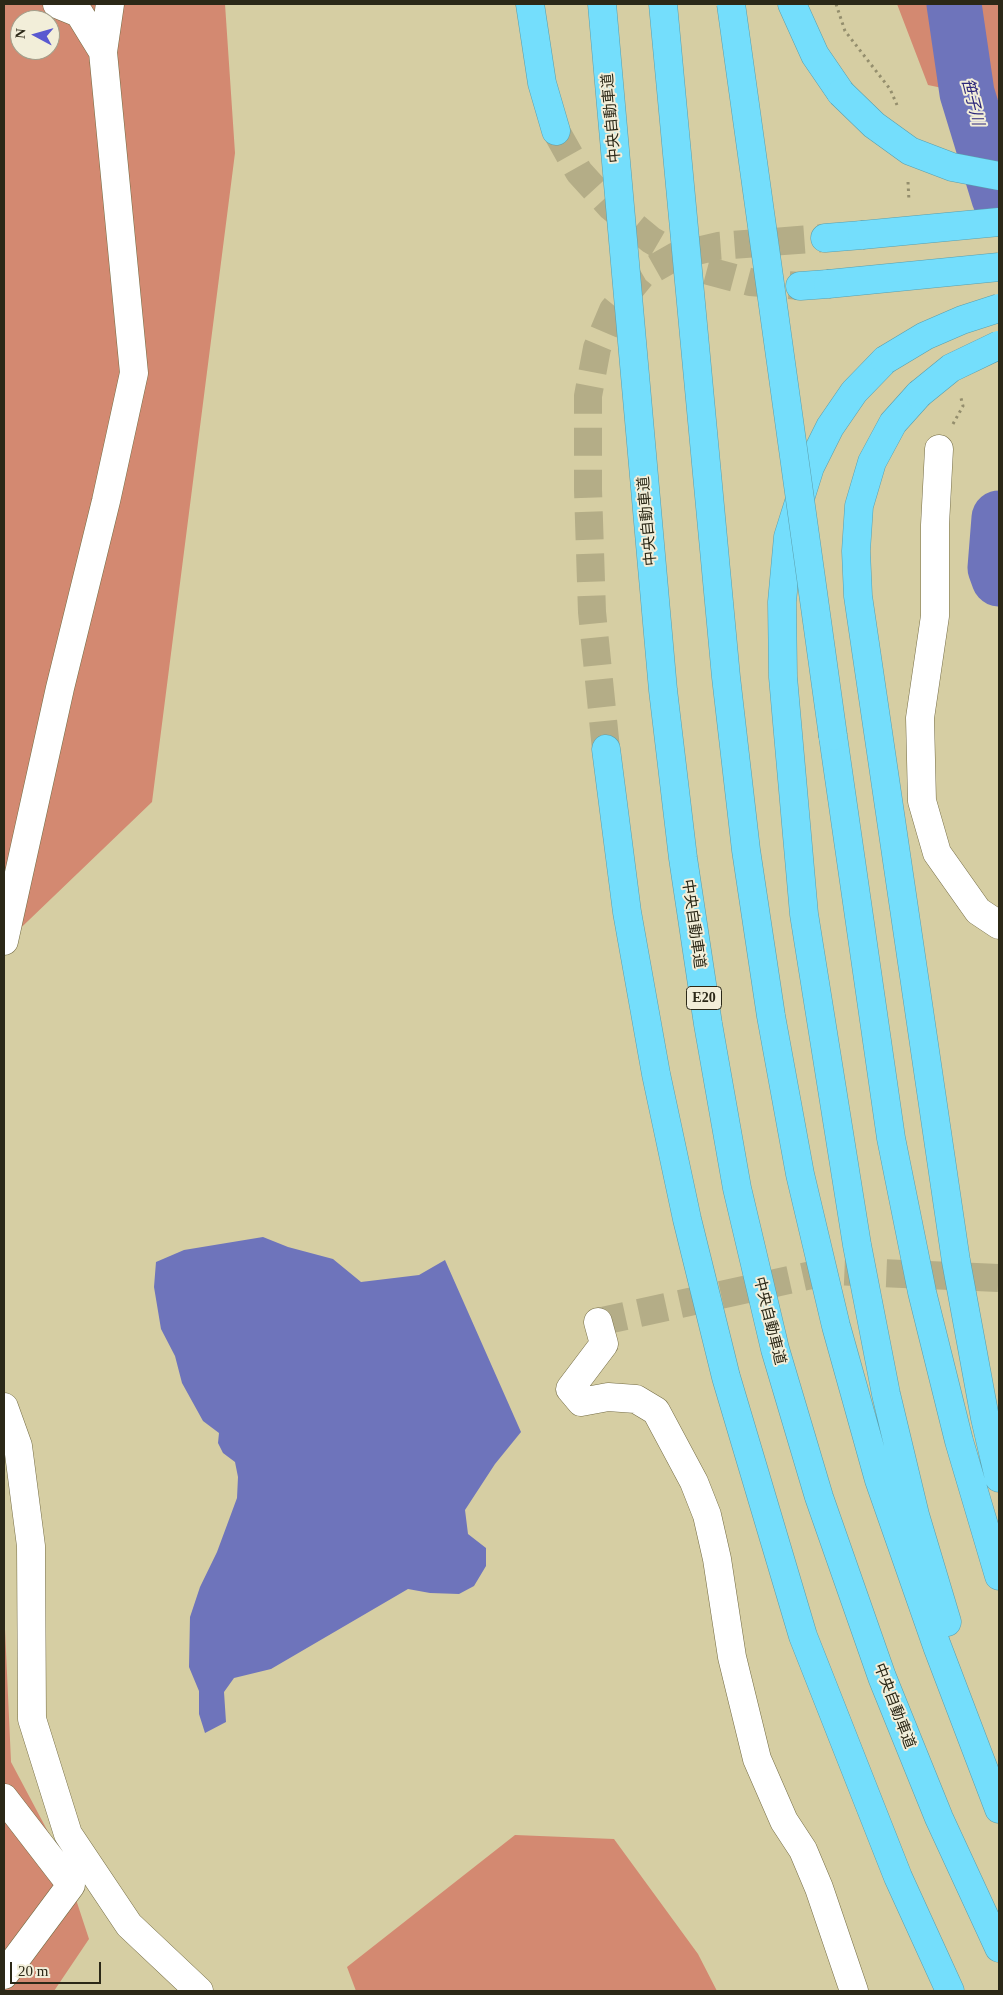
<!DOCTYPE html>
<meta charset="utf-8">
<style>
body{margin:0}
#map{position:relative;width:1003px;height:1995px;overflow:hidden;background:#d6cea3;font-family:"Times New Roman",serif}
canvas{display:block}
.frame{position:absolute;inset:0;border:5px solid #2b2817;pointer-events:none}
.north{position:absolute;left:10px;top:10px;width:50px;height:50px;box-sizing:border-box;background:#f2eed9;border:1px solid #a29f8b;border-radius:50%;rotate:276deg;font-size:14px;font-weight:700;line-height:20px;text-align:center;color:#2b2817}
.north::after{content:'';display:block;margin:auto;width:18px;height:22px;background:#5a59d0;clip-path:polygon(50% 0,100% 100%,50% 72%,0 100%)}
.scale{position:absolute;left:10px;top:1962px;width:91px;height:22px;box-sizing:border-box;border:2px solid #2b2817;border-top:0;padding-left:6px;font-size:15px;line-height:18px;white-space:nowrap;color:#2b2817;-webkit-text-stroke:4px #f2eed9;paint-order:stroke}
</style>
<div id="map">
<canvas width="1003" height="1995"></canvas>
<div class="frame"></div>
<div class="north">N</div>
<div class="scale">20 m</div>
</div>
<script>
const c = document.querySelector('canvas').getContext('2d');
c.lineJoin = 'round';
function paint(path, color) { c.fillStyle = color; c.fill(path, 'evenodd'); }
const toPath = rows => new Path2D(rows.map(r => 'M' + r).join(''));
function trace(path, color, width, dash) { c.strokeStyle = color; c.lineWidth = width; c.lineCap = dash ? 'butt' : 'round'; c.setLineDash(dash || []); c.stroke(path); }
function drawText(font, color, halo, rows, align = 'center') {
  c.font = font + ' "Times New Roman","Noto Sans JP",serif'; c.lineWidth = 4; c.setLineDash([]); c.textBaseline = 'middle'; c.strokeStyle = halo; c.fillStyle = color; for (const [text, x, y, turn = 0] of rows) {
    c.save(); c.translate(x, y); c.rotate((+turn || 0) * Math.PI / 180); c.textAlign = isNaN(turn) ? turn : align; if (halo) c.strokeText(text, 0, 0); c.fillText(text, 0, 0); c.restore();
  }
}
paint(toPath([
 [4,4,225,4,235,153,152,802,4,944],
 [20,20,50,20,50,50,20,50],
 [897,4,999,4,999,100,928,85],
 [4,1607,11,1762,63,1860,89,1939,54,1991,4,1991],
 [515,1835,614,1839,698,1954,717,1991,356,1991,347,1967]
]), '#d38971');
paint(toPath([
 [263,1237,288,1247,333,1259,361,1282,419,1275,445,1260,521,1432,495,1464,465,1510,468,1534,486,1548,486,1566,474,1586,459,1594,430,1593,408,1589,271,1669,234,1678,224,1692,226,1722,205,1733,199,1714,199,1691,189,1667,190,1617,200,1587,217,1552,237,1498,238,1477,235,1462,223,1453,218,1443,219,1433,203,1421,182,1383,175,1356,161,1329,154,1287,156,1262,184,1250]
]), '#6e74bb');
trace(toPath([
 [954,4,967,93,999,198],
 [999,518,995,568,999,579]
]), '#6e74bb', 55);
trace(toPath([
 [598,1322,830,1271,999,1278]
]), '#b4ad87', 28, [28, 14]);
trace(toPath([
 [556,131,579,172,611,207,651,240,701,269,750,282,800,286],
 [606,749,592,612,588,490,588,396,597,348,613,310,641,276,676,256,718,246,825,238]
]), '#b4ad87', 28, [28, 14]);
const minor = toPath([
 [103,52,110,4],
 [939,449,935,525,935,616,920,718,922,801,937,853,978,911,999,925],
 [4,941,60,688,106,501,134,373,103,52,79,13,57,4],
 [598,1322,604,1344,570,1389,581,1402,608,1397,636,1399,656,1411,694,1482,707,1515,717,1559,732,1657,757,1759,784,1821,803,1850,819,1888,854,1991],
 [4,1407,18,1446,31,1546,32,1719,68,1834,129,1925,199,1991],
 [4,1798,71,1885,4,1975]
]);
const highway = toPath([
 [530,4,542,83,556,131],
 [602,4,663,690,683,858,708,1024,737,1188,775,1349,819,1497,882,1677,939,1818,999,1948],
 [663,4,726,677,746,850,771,1016,800,1174,836,1326,879,1480,937,1646,999,1809],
 [792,4,815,55,841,93],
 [825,238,862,235],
 [800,286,828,284],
 [885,360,854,392,830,427,810,467,788,537,782,602,783,677,804,914,857,1245,886,1394,915,1515,947,1622],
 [919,394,893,423,872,462,859,506,856,551,858,596,956,1261,985,1418,999,1478],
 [833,736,891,1138,922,1292,959,1441,999,1576],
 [606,749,627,912,656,1074,687,1219,726,1377,803,1636,898,1877,950,1991]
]);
trace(minor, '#746c44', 29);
trace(highway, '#5a9eac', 29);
trace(toPath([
 [836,4,845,31,890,89,897,105],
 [908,182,909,201],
 [953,424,963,406,961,398]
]), '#948e6d', 3, [2.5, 4]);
trace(minor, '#fff', 28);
trace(highway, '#74defc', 28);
const highwayBridge = toPath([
 [731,4,833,736],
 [841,93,874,125,910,151,952,167,999,176],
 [862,235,999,222],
 [828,284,999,267],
 [885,360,925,336,962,320,999,308],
 [919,394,951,368,999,345]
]);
trace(highwayBridge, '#5a9eac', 29, []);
trace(highwayBridge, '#74defc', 28);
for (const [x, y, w] of [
 [704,998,35]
]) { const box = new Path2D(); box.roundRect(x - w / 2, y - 11.5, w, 23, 4); c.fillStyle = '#f2eed9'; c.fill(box); trace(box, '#2b2817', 1); }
drawText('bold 14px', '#2b2817', null, [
 ["E20",704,998]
]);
drawText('15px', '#2b2817', '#f2eed9', [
 ["中央自動車道",612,118,-95],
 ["中央自動車道",648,521,-95],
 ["中央自動車道",693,924,82],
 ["中央自動車道",769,1321,76],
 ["中央自動車道",894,1706,69]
]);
drawText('italic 16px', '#2c277b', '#f2eed9', [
 ["笹子川",972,102,76]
]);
</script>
